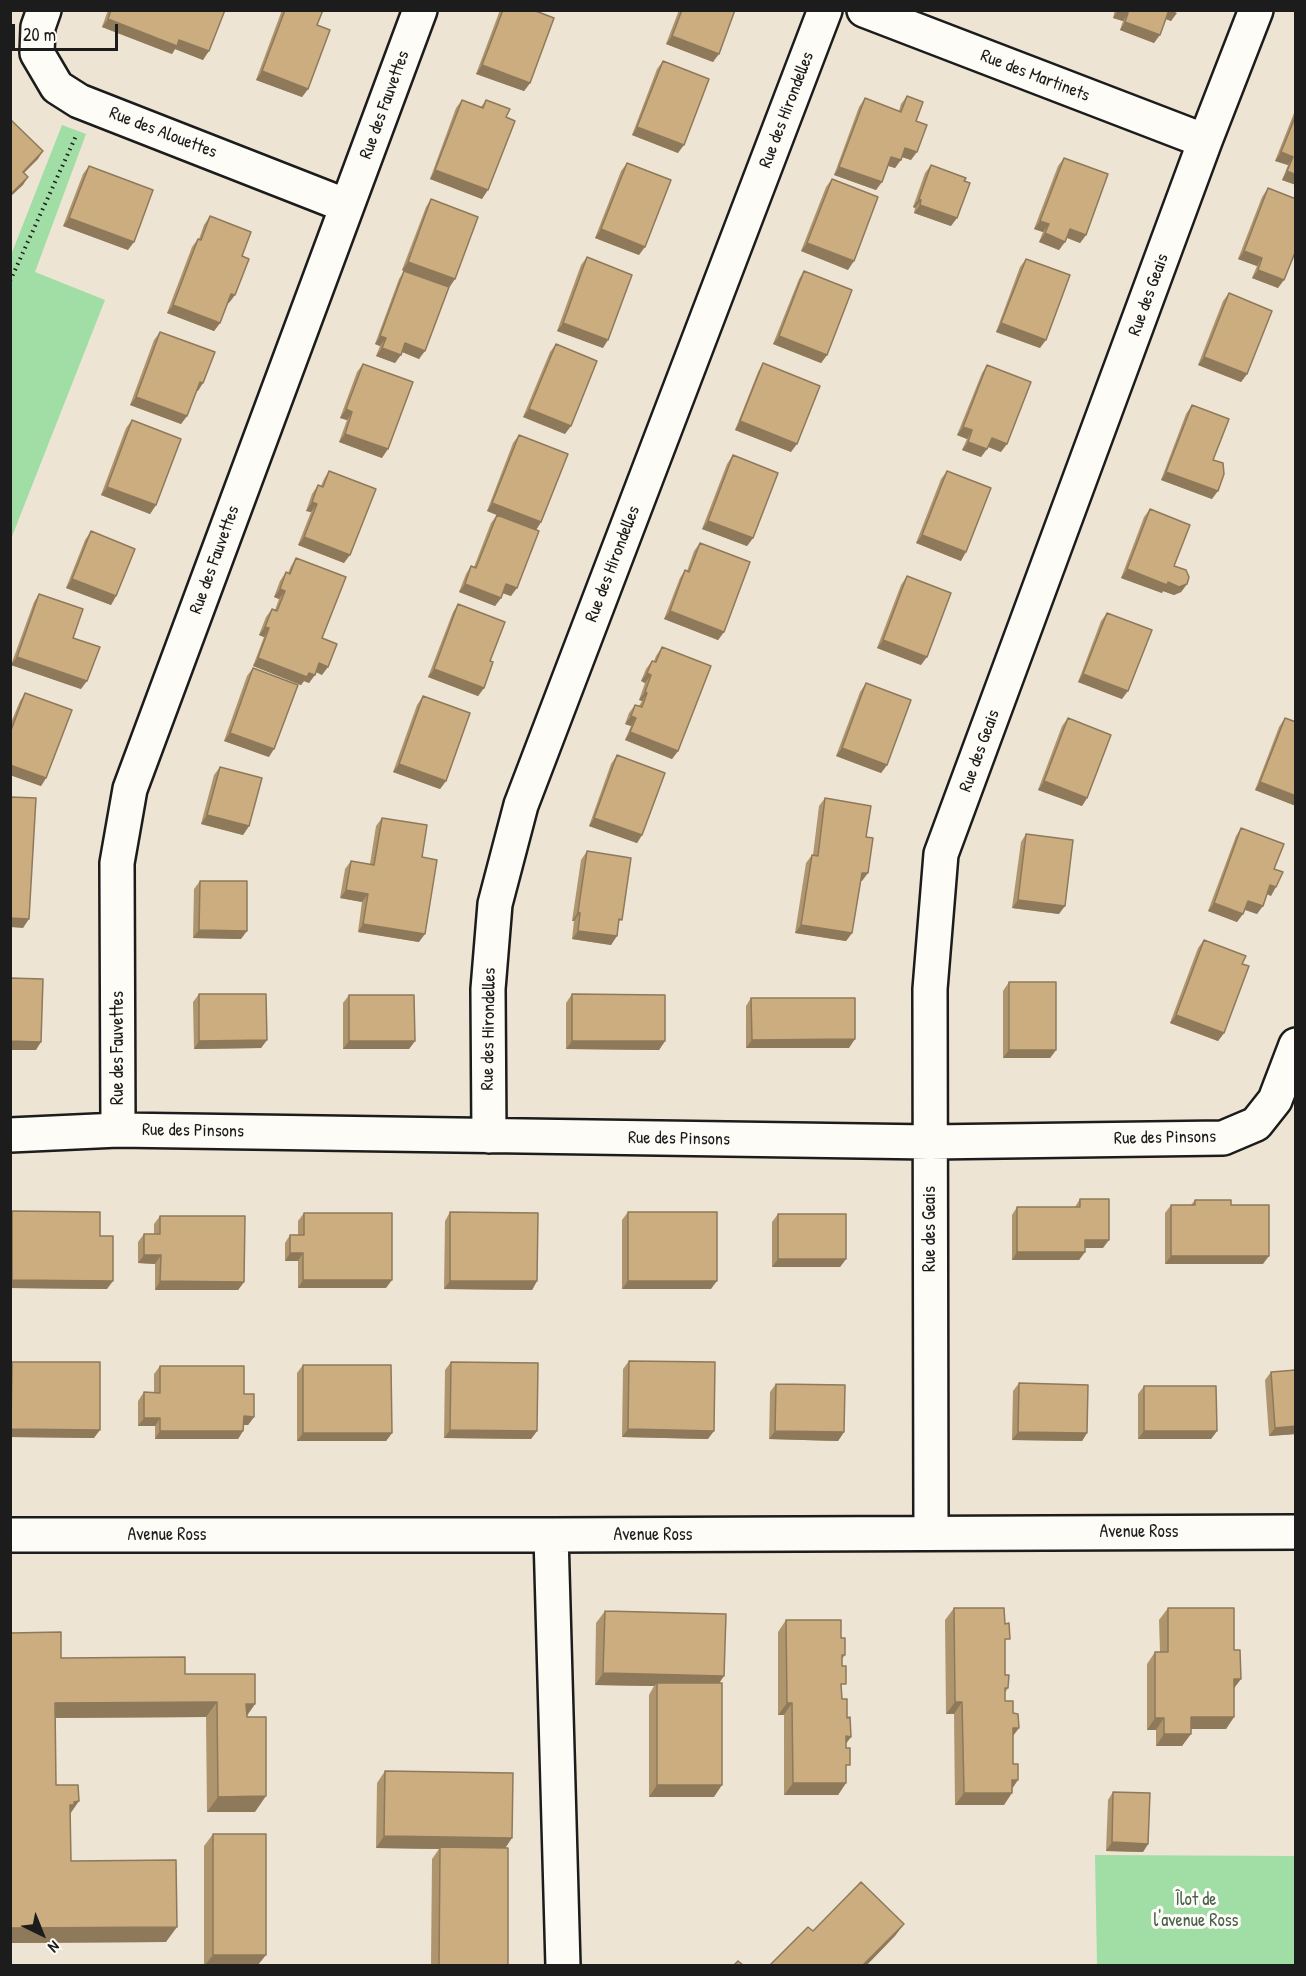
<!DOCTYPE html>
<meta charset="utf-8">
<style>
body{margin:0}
#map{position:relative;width:1306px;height:1976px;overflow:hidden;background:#eee4d3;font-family:"Patrick Hand",sans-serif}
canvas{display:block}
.frame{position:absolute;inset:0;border:12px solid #1c1c1c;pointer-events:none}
.north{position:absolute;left:12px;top:1904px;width:60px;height:60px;-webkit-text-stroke:4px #fdfcf7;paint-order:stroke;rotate:137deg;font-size:16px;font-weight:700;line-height:24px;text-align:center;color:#1c1c1c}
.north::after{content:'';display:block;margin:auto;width:21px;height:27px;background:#1c1c1c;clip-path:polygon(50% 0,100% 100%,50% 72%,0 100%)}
.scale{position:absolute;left:12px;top:24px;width:106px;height:27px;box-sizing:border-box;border:3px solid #1c1c1c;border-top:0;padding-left:8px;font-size:18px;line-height:21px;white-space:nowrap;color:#1c1c1c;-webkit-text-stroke:4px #fdfcf7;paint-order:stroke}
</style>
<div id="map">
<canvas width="1306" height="1976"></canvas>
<div class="frame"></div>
<div class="north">N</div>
<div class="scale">20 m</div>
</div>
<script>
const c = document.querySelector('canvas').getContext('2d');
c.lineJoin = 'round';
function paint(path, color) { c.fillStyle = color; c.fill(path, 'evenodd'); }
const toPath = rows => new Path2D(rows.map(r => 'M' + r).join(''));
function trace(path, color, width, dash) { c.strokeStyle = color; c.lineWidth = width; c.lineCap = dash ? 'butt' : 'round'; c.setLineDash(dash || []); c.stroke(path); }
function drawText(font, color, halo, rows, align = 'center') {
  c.font = font + ' "Patrick Hand",sans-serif'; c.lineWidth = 6; c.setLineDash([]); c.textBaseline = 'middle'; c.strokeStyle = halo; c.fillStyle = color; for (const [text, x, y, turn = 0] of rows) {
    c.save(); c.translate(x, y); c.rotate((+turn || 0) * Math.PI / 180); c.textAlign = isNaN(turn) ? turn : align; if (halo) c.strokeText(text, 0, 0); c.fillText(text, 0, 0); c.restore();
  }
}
paint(toPath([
 [62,125,86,134,35,272,105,300,11,539,11,255],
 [1095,1855,1295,1856,1295,1965,1097,1965]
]), '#a0dea6');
const minor = toPath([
 [44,10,38,27,37,53,57,87,79,101,347,206],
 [864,10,1205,141],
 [118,1130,117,863,130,789,420,10],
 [10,1135,118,1130,930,1142,1223,1138,1256,1124,1275,1100,1296,1045],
 [489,1136,488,989,495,904,521,805,825,10],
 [931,1533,930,989,941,854,1205,141,1256,10],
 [10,1535,551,1535,1296,1532],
 [551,1535,563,1966]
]);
trace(minor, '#1c1c1c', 38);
trace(toPath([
 [10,281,76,136]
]), '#1c1c1c', 4, [1.5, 4.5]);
trace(minor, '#fdfcf7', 33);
paint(toPath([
 [108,10,225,10,203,60,175,49,172,54,102,27],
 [282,10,323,10,317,25,308,89,302,97,256,80],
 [500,10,533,10,530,83,524,91,476,74],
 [679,10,735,10,713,62,666,44],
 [1115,10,1177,10,1171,21,1166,19,1154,43,1120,30,1123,21,1113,18],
 [663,61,678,153,632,135,657,69],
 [907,96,916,121,911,160,902,157,895,168,888,166,876,190,834,175,859,107,865,98,899,111,901,104],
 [462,100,481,107,486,100,506,117,482,199,430,179,456,108],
 [1296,108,1296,185,1282,180,1288,165,1275,161],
 [1064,158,1086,235,1080,243,1067,238,1059,250,1039,242,1043,232,1034,229,1058,166],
 [627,163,639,255,595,238,621,171],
 [931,165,951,226,914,213,915,208,913,207,925,173],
 [89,166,128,250,63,226,83,174],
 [832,179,848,270,801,251,826,187],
 [1268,188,1278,288,1252,278,1257,266,1238,259,1262,197],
 [431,199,449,288,419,359,402,352,395,363,376,356,380,346,375,344,399,279,404,271,402,270,426,207],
 [210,216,229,303,228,303,220,323,214,331,167,313,192,247,198,239,199,239,204,225],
 [587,257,603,348,557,331,581,265],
 [1026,259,1040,348,996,332,1020,267],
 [804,271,827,355,821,363,773,344,799,279],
 [1229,293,1247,374,1241,382,1198,365,1223,301],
 [160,332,198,391,197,391,187,416,181,424,130,405,154,340],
 [556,344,565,434,523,417,550,352],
 [763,363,791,452,735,430,758,372],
 [363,364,382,458,339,442,347,420,340,418,357,372],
 [987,365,1001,452,988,447,981,457,962,450,967,439,957,435,982,373],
 [1192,405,1213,460,1212,499,1161,480,1186,414],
 [132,420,156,505,150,514,101,495,126,428],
 [519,435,541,522,536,530,511,596,502,593,501,598,495,606,459,592,466,574,471,566,474,567,491,523,497,515,504,518,487,511,513,443],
 [733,455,753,538,747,546,702,529,727,464],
 [329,471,344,563,298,545,311,512,306,511,312,494,318,485,321,486,324,479],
 [947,471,961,561,916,543,941,479],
 [1150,509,1174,566,1187,584,1181,592,1174,595,1163,591,1162,593,1121,578,1144,517],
 [91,531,116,596,111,605,66,588,85,540],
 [700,543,724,632,718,640,664,619,680,578,685,570,687,571,694,551],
 [296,558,322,638,322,675,316,672,309,683,304,681,301,685,253,666,264,637,259,635,266,617,272,609,275,610,279,599,274,597,280,581,286,572,288,573,291,566],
 [907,576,921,665,877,648,901,585],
 [39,594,73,638,81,689,11,665,34,602],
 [458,604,490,661,484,688,478,696,428,677,453,612],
 [1107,613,1122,699,1078,682,1101,621],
 [662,647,678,751,672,759,625,740,631,726,625,724,629,713,635,705,639,706,642,701,639,700,645,683,641,681,646,669,652,661,654,661,656,656],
 [253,668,269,757,224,741,247,676],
 [866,683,887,765,881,773,836,756,860,692],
 [25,693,46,778,41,786,10,775,10,725,20,701],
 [423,696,446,781,440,789,393,772,417,705],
 [1068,718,1087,798,1082,806,1038,790,1062,726],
 [1285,718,1296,722,1296,806,1255,790,1279,727],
 [617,755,642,835,637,843,589,826,611,764],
 [220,767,249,826,243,835,201,824,214,775],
 [825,798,866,837,862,881,861,881,852,933,846,941,795,933,806,863,812,855,813,855,819,806],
 [382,818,422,857,419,942,358,932,362,902,340,898,345,869,351,861,370,864,376,826],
 [1241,828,1274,869,1271,896,1267,894,1257,914,1245,910,1237,922,1208,911,1236,836],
 [1026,834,1059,914,1012,908,1021,842],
 [587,851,619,925,611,945,572,939,574,921,572,921,581,860],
 [200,881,241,939,193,938,194,889],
 [1204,940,1242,964,1224,1033,1218,1041,1170,1023,1198,948],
 [1009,982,1056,1050,1050,1058,1003,1058,1003,991],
 [199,994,267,1040,261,1048,194,1049,193,1002],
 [572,994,665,1041,659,1050,566,1049,566,1003],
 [349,995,415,1041,409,1049,343,1049,343,1003],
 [751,998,849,1048,746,1048,746,1006],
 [1080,1199,1103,1248,1085,1248,1085,1252,1079,1260,1012,1260,1012,1215,1017,1207,1075,1207],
 [1195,1200,1263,1264,1165,1264,1165,1213,1171,1205,1191,1205],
 [12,1211,100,1236,107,1289,10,1288,10,1213],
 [450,1212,537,1281,532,1290,444,1289,445,1221],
 [628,1212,711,1289,622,1289,622,1220],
 [304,1213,386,1288,298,1288,298,1261,285,1261,285,1243,290,1235,298,1235,298,1221],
 [778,1214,846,1259,840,1267,772,1267,772,1222],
 [160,1216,244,1282,238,1290,155,1290,155,1264,138,1263,138,1242,144,1234,154,1234,154,1224],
 [629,1361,708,1439,622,1437,623,1369],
 [12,1362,94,1438,10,1437,10,1363],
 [451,1362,537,1431,531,1439,444,1438,445,1370],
 [303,1365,392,1433,386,1441,297,1441,297,1373],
 [160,1366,244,1394,254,1417,248,1425,243,1425,243,1431,238,1439,155,1439,155,1426,138,1426,138,1401,144,1392,154,1392,154,1374],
 [1296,1370,1296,1434,1269,1436,1265,1380,1271,1372],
 [1019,1383,1087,1433,1082,1441,1012,1440,1013,1391],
 [776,1384,844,1432,838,1441,769,1439,770,1392],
 [1144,1386,1217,1431,1211,1439,1138,1439,1138,1394],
 [954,1608,1005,1645,1005,1675,1008,1688,1005,1693,1005,1701,1013,1736,1012,1789,1004,1805,955,1805,954,1714,946,1714,945,1620],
 [1168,1608,1234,1650,1234,1717,1226,1729,1191,1729,1182,1746,1156,1746,1156,1730,1147,1730,1147,1664,1155,1652,1160,1652,1159,1620],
 [605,1611,719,1683,714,1797,649,1797,649,1695,654,1686,595,1685,596,1623],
 [786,1620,841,1638,845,1655,842,1659,841,1690,846,1744,846,1783,838,1795,784,1795,784,1715,778,1715,778,1632],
 [10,1633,61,1658,185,1674,255,1704,247,1716,255,1812,207,1812,206,1717,55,1718,56,1785,70,1813,71,1861,166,1942,10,1943],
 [385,1771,505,1848,508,1965,431,1965,432,1859,439,1849,376,1848,377,1783],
 [1113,1792,1148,1844,1143,1852,1106,1851,1108,1800],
 [213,1834,258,1965,204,1965,204,1846]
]), '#af956e');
paint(toPath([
 [1118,10,1121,10,1128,13,1123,21,1113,18],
 [1169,10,1177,13,1171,21,1163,18],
 [108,19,179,40,209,51,203,60,175,49,172,54,102,27],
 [1125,22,1160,35,1154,43,1120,30],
 [672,36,719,54,713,62,666,44],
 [482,65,530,83,524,91,476,74],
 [262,71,308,89,302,97,256,80],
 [637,127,684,145,678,153,632,135],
 [905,148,917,152,911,160,899,156],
 [43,151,38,159,17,180,23,172],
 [1281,152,1293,157,1288,165,1275,161],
 [891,157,901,160,895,168,886,165],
 [839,167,882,182,876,190,834,175],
 [435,170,488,190,482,199,430,179],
 [1287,171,1296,175,1296,185,1282,180],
 [28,177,23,185,10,197,10,195],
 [919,199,921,200,915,208,913,207],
 [920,205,957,218,951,226,914,213],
 [69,218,134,242,128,250,63,226],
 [1040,221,1049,224,1043,232,1034,229],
 [601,229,645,247,639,255,595,238],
 [1070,229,1086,235,1080,243,1065,237],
 [1045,233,1065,242,1059,250,1039,242],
 [807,243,854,261,848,270,801,251],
 [1244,251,1262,258,1257,266,1238,259],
 [408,262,455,279,449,288,402,270],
 [1258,270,1284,280,1278,288,1252,278],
 [231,294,235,295,229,303,225,302],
 [173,305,220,323,214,331,167,313],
 [563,323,608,340,603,348,557,331],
 [1001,323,1046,340,1040,348,996,332],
 [380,336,386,338,380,346,375,344],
 [779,336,827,355,821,363,773,344],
 [405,343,425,351,419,359,400,351],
 [382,348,401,355,395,363,376,356],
 [1204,357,1247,374,1241,382,1198,365],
 [200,382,203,383,198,391,194,390],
 [136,397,187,416,181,424,130,405],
 [346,409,352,412,347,420,340,418],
 [529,409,571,426,565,434,523,417],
 [740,421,797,444,791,452,735,430],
 [963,427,972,430,967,439,957,435],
 [345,434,388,449,382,458,339,442],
 [992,438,1007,444,1001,452,986,446],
 [968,442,987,449,981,457,962,450],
 [1166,472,1218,491,1212,499,1161,480],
 [107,487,156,505,150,514,101,495],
 [312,502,317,504,311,512,306,511],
 [492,503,541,522,536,530,487,511],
 [708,521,753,538,747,546,702,529],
 [922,535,966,552,961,561,916,543],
 [304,537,350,555,344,563,298,545],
 [1127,569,1168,582,1187,584,1181,592,1174,595,1163,591,1162,593,1121,578],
 [72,579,116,596,111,605,66,588],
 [465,584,501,598,495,606,459,592],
 [506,584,517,588,511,596,500,592],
 [280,589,285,591,279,599,274,597],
 [670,611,724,632,718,640,664,619],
 [265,627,269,628,264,637,259,635],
 [883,640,927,657,921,665,877,648],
 [17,657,87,681,81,689,11,665],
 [258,658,309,673,315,675,309,683,304,681,301,685,253,666],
 [319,663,328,667,322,675,314,671],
 [434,669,484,688,478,696,428,677],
 [647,673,651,675,645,683,641,681],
 [1083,674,1128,691,1122,699,1078,682],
 [645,692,647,693,642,701,639,700],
 [631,716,636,718,631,726,625,724],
 [630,732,678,751,672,759,625,740],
 [230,733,274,749,269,757,224,741],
 [842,748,887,765,881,773,836,756],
 [399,764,446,781,440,789,393,772],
 [10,765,46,778,41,786,10,775],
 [1044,781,1087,798,1082,806,1038,790],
 [1260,782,1296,796,1296,806,1255,790],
 [207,815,249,826,243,835,201,824],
 [594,818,642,835,637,843,589,826],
 [862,873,868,873,862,881,857,881],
 [1270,885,1276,887,1271,896,1265,893],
 [346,890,368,894,362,902,340,898],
 [1018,900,1065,906,1059,914,1012,908],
 [1248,901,1263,906,1257,914,1243,909],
 [1214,903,1243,914,1237,922,1208,911],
 [578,912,580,913,574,921,572,921],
 [10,918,29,919,23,928,10,927],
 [363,924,425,934,419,942,358,932],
 [801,925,852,933,846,941,795,933],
 [199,930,247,931,241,939,193,938],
 [578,931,617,936,611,945,572,939],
 [1176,1015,1224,1033,1218,1041,1170,1023],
 [855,1039,849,1048,746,1048,752,1040],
 [267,1040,261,1048,194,1049,199,1041],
 [10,1041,41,1042,36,1050,10,1050],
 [349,1041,415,1041,409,1049,343,1049],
 [572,1041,665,1041,659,1050,566,1049],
 [1009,1050,1056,1050,1050,1058,1003,1058],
 [1085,1240,1109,1240,1103,1248,1079,1248],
 [1017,1252,1085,1252,1079,1260,1012,1260],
 [290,1253,303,1253,298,1261,285,1261],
 [144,1255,161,1255,155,1264,138,1263],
 [1171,1256,1269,1256,1263,1264,1165,1264],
 [778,1259,846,1259,840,1267,772,1267],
 [12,1280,113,1281,107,1289,10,1288,10,1281],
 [303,1280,392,1280,386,1288,298,1288],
 [160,1281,244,1282,238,1290,155,1290],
 [450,1281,537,1281,532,1290,444,1289],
 [628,1281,717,1281,711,1289,622,1289],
 [244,1416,254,1417,248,1425,238,1425],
 [144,1418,160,1418,155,1426,138,1426],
 [1296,1426,1296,1434,1269,1436,1275,1428],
 [11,1429,100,1430,94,1438,10,1437],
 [628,1429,714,1431,708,1439,622,1437],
 [450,1430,537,1431,531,1439,444,1438],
 [160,1431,243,1431,238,1439,155,1439],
 [775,1431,844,1432,838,1441,769,1439],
 [1144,1431,1217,1431,1211,1439,1138,1439],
 [1018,1432,1087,1433,1082,1441,1012,1440],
 [303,1433,392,1433,386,1441,297,1441],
 [603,1673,724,1676,716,1688,657,1683,654,1686,595,1685],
 [1234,1679,1241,1679,1232,1691],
 [217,1702,206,1717,44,1718,55,1703],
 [955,1702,962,1702,954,1714,946,1714],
 [787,1703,792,1703,784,1715,778,1715],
 [246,1704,255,1704,244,1719],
 [1191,1717,1234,1717,1226,1729,1182,1729],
 [1155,1718,1164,1718,1156,1730,1147,1730],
 [1013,1728,1019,1728,1010,1740],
 [1164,1734,1191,1734,1182,1746,1156,1746],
 [846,1736,851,1737,842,1749],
 [1012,1780,1018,1780,1010,1792],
 [793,1783,846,1783,838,1795,784,1795],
 [657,1785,722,1785,714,1797,649,1797],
 [964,1793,1012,1793,1004,1805,955,1805],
 [266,1796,255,1812,207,1812,218,1797],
 [79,1801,68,1817,70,1805,74,1802],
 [384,1836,512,1838,504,1850,440,1847,439,1849,376,1848],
 [1112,1842,1148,1844,1143,1852,1106,1851],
 [904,1924,895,1936,867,1965,863,1965],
 [177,1927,166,1942,10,1943,10,1928],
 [213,1955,266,1955,258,1965,205,1965]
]), '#8e795a');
const building = toPath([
 [111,10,225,10,209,51,179,40,177,46,108,19,111,10],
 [285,10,323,10,317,25,330,30,308,89,262,71,285,10],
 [503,10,533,10,554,18,530,83,482,65,503,10],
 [682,10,735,10,719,54,672,36,682,10],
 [1121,10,1169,10,1160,35,1125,22,1128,13,1121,10],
 [663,61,709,79,684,145,637,127,663,61],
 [907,96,923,102,916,121,927,125,917,152,905,148,901,160,891,157,882,182,839,167,865,98,901,112,907,96],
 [462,100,483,108,486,100,510,109,506,117,515,121,488,190,435,170,462,100],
 [1296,115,1296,175,1287,171,1293,157,1281,152,1296,115],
 [10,119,43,151,23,172,28,177,10,195,10,119],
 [1064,158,1108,174,1086,235,1070,229,1065,242,1045,233,1049,224,1040,221,1064,158],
 [627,163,671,180,645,247,601,229,627,163],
 [931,165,966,178,964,181,970,183,957,218,920,205,921,200,919,199,931,165],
 [89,166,153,190,134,242,69,218,89,166],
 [832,179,878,197,854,261,807,243,832,179],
 [1268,188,1296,199,1296,250,1284,280,1258,270,1262,258,1244,251,1268,188],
 [431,199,478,217,455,279,408,262,431,199],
 [210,216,251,232,242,256,249,259,235,295,231,294,220,323,173,305,198,239,201,240,210,216],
 [587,257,632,275,608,340,563,323,587,257],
 [1026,259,1070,275,1046,340,1001,323,1026,259],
 [404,271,449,287,425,351,405,343,401,355,382,348,386,338,380,336,404,271],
 [804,271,852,290,827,355,779,336,804,271],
 [1229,293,1272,311,1247,374,1204,357,1229,293],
 [160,332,215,352,203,383,200,382,187,416,136,397,160,332],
 [556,344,597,361,571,426,529,409,556,344],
 [763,363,820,386,797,444,740,421,763,363],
 [363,364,413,382,388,449,345,434,352,412,346,409,363,364],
 [987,365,1031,382,1007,444,992,438,987,449,968,442,972,430,963,427,987,365],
 [1192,405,1229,419,1213,460,1223,463,1224,474,1218,491,1166,472,1192,405],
 [132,420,181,439,156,505,107,487,132,420],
 [519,435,568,454,541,522,492,503,519,435],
 [733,455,778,473,753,538,708,521,733,455],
 [329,471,376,489,350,555,304,537,317,504,312,502,318,485,323,487,329,471],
 [947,471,991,488,966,552,922,535,947,471],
 [1150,509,1190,525,1174,566,1186,570,1189,577,1187,584,1179,587,1168,582,1167,585,1127,569,1150,509],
 [497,515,539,531,517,588,506,584,501,598,465,584,471,566,476,568,497,515],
 [91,531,135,549,116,596,72,579,91,531],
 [700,543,750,562,724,632,670,611,685,570,689,572,700,543],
 [296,558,346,577,322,638,337,644,328,667,319,663,315,675,309,673,307,677,258,658,269,628,265,627,272,609,277,611,285,591,280,589,286,572,290,574,296,558],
 [907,576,951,593,927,657,883,640,907,576],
 [39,594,83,609,73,638,100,647,87,681,17,657,39,594],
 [458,604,505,622,490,661,493,662,484,688,434,669,458,604],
 [1107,613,1152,630,1128,691,1083,674,1107,613],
 [662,647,711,666,678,751,630,732,636,718,631,716,635,705,642,707,647,693,645,692,651,675,647,673,652,661,656,662,662,647],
 [253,668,298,685,274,749,230,733,253,668],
 [866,683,911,700,887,765,842,748,866,683],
 [25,693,72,710,46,778,10,765,10,733,25,693],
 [423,696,470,713,446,781,399,764,423,696],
 [1068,718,1111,735,1087,798,1044,781,1068,718],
 [1285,718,1296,722,1296,796,1260,782,1285,718],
 [617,755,665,773,642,835,594,818,617,755],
 [220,767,262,778,249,826,207,815,220,767],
 [10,797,36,798,29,919,10,918,10,797],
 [825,798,871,806,866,837,873,838,868,873,862,873,852,933,801,925,812,855,818,856,825,798],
 [382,818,427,825,422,857,437,860,425,934,363,924,368,894,346,890,351,861,374,865,382,818],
 [1241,828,1284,844,1274,869,1283,872,1276,887,1270,885,1263,906,1248,901,1243,914,1214,903,1241,828],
 [1026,834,1073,840,1065,906,1018,900,1026,834],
 [587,851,631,858,622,920,619,919,617,936,578,931,580,913,578,912,587,851],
 [200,881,247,881,247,931,199,930,200,881],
 [1204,940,1246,956,1242,964,1249,966,1224,1033,1176,1015,1204,940],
 [10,978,43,979,41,1042,10,1041,10,978],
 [1009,982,1056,982,1056,1050,1009,1050,1009,982],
 [199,994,266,994,267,1040,199,1041,199,994],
 [572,994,665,995,665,1041,572,1041,572,994],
 [349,995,414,995,415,1041,349,1041,349,995],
 [751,998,855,998,855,1039,752,1040,751,998],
 [1080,1199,1109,1199,1109,1240,1085,1240,1085,1252,1017,1252,1017,1207,1080,1207,1080,1199],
 [1195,1200,1231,1200,1231,1205,1269,1205,1269,1256,1171,1256,1171,1205,1195,1205,1195,1200],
 [12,1211,100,1212,100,1236,113,1236,113,1281,12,1280,12,1211],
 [450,1212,538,1213,537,1281,450,1281,450,1212],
 [628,1212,717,1212,717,1281,628,1281,628,1212],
 [304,1213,392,1213,392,1280,303,1280,303,1253,290,1253,290,1235,304,1235,304,1213],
 [778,1214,846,1214,846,1259,778,1259,778,1214],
 [160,1216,245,1216,244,1282,160,1281,161,1255,144,1255,144,1234,160,1234,160,1216],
 [629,1361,715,1362,714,1431,628,1429,629,1361],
 [12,1362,100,1362,100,1430,11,1429,12,1362],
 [451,1362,538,1363,537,1431,450,1430,451,1362],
 [303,1365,391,1365,392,1433,303,1433,303,1365],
 [160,1366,244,1366,244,1394,254,1394,254,1417,244,1416,243,1431,160,1431,160,1418,144,1418,144,1392,160,1393,160,1366],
 [1296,1370,1296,1426,1275,1428,1271,1372,1296,1370],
 [1019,1383,1088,1385,1087,1433,1018,1432,1019,1383],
 [776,1384,845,1385,844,1432,775,1431,776,1384],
 [1144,1386,1216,1386,1217,1431,1144,1431,1144,1386],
 [954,1608,1004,1608,1005,1624,1009,1623,1010,1639,1005,1639,1005,1675,1009,1675,1008,1688,1005,1688,1005,1701,1013,1701,1013,1713,1018,1714,1019,1728,1013,1728,1013,1764,1018,1764,1018,1780,1012,1780,1012,1793,964,1793,962,1702,955,1702,954,1608],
 [1168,1608,1234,1608,1234,1650,1240,1650,1241,1679,1234,1679,1234,1717,1191,1717,1191,1734,1164,1734,1164,1718,1155,1718,1155,1652,1168,1652,1168,1608],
 [605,1611,726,1614,724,1676,603,1673,605,1611],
 [786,1620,841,1620,841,1638,845,1638,845,1655,842,1655,842,1666,846,1666,846,1684,841,1684,842,1699,847,1699,847,1718,850,1717,851,1737,846,1736,846,1748,850,1748,850,1765,846,1765,846,1783,793,1783,792,1703,787,1703,786,1620],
 [61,1632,61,1658,185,1657,185,1674,255,1674,255,1704,246,1704,247,1717,266,1717,266,1796,218,1797,217,1702,55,1703,56,1785,78,1785,79,1801,74,1802,74,1805,70,1805,71,1861,176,1860,177,1927,10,1928,10,1633,61,1632],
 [657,1683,722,1683,722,1785,657,1785,657,1683],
 [385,1771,513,1773,512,1838,384,1836,385,1771],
 [1113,1792,1150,1793,1148,1844,1112,1842,1113,1792],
 [213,1834,266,1834,266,1955,213,1955,213,1834],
 [440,1847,508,1848,508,1965,439,1965,440,1847],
 [861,1882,904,1924,863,1965,770,1965,808,1927,813,1931,861,1882],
 [738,1961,743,1965,734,1965,738,1961]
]);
paint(building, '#cbad80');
trace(building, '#8e795a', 1.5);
drawText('18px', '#1c1c1c', '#fdfcf7', [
 ["Rue des Martinets",1035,76,21],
 ["Rue des Fauvettes",385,105,-70],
 ["Rue des Hirondelles",787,110,-69],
 ["Rue des Alouettes",163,133,21],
 ["Rue des Geais",1149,295,-70],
 ["Rue des Fauvettes",215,560,-70],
 ["Rue des Hirondelles",613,564,-69],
 ["Rue des Geais",980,751,-70],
 ["Rue des Hirondelles",489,1029,-89],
 ["Rue des Fauvettes",118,1048,-90],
 ["Rue des Pinsons",193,1131,1],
 ["Rue des Pinsons",1165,1138,-1],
 ["Rue des Pinsons",679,1139,1],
 ["Rue des Geais",930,1229,-90],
 ["Avenue Ross",1139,1532],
 ["Avenue Ross",167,1535],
 ["Avenue Ross",653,1535]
]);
drawText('18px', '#4a604c', '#fdfcf7', [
 ["Îlot de",1196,1900],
 ["l'avenue Ross",1196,1921]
]);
</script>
